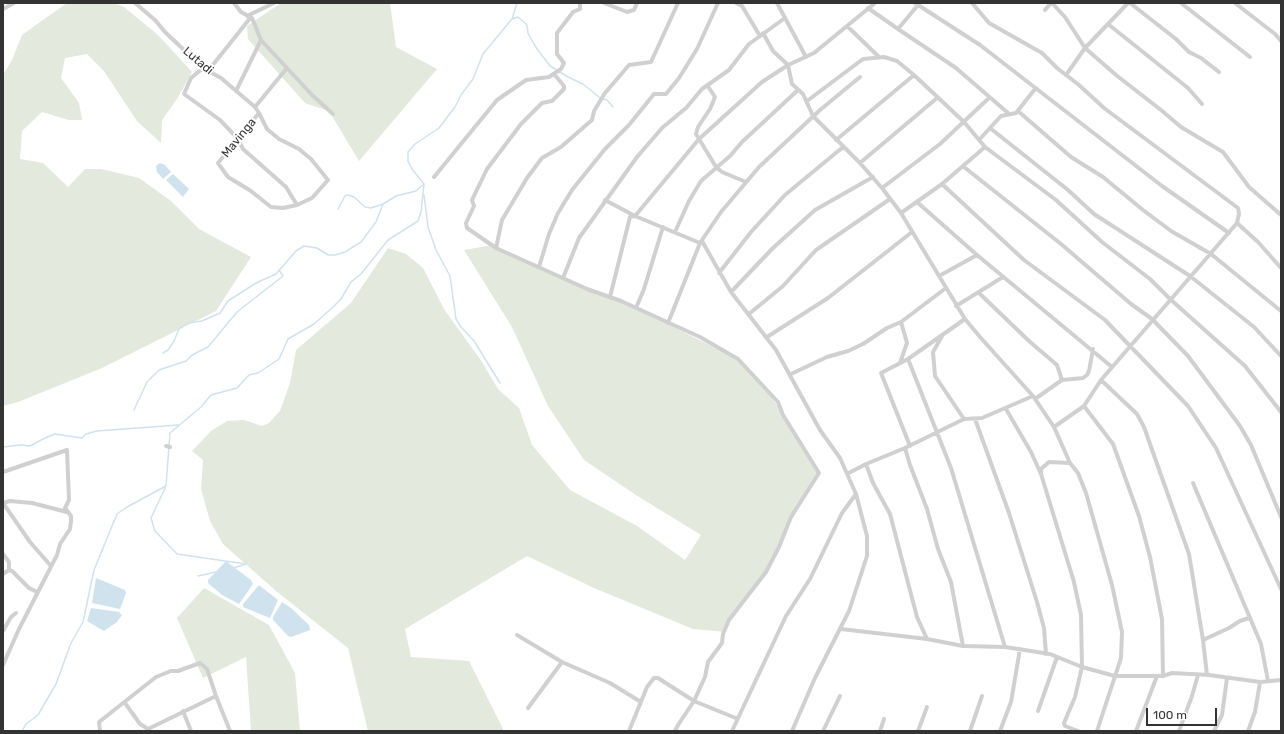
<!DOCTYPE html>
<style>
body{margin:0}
#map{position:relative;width:1284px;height:734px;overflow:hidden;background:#fff;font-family:Rubik,sans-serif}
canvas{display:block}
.frame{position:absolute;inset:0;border:4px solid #333;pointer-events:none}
.scale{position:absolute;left:1146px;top:708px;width:71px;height:18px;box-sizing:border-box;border:2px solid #333;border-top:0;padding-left:5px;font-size:12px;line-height:14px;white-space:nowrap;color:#333;-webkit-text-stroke:3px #fff;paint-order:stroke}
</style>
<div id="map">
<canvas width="1284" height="734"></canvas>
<div class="frame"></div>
<div class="scale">100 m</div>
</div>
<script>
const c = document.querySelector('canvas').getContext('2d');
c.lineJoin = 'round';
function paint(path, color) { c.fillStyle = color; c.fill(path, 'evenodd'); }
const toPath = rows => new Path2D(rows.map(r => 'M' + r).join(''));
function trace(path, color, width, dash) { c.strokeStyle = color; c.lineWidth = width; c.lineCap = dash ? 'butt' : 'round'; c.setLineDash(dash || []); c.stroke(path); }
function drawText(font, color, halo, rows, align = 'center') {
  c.font = font + ' Rubik,sans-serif'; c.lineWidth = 4; c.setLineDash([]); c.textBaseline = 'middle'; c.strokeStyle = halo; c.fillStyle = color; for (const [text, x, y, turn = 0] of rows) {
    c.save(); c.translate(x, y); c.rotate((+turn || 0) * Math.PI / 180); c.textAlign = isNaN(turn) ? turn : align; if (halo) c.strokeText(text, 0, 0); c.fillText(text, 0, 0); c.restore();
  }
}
paint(toPath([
 [67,3,114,3,124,7,158,35,192,72,177,99,162,120,161,143,137,121,104,71,87,54,65,58,61,78,79,103,82,120,69,120,42,112,22,131,20,159,43,163,68,187,85,169,101,169,139,178,171,201,199,229,251,257,216,311,102,368,18,402,3,406,3,75,12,60,22,35],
 [281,3,390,3,396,47,437,69,359,161,329,111,305,103,248,39,247,26],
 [492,245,644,312,733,357,760,381,782,412,818,474,790,523,762,579,728,624,726,632,693,629,594,588,527,556,405,629,411,657,469,661,504,731,368,731,348,648,276,591,223,544,210,521,201,489,203,460,192,451,211,431,227,421,244,420,262,426,269,423,280,411,290,383,296,350,351,303,388,248,406,254,423,268,444,309,482,362,498,389,519,408,532,445,570,490,637,526,685,560,701,535,636,495,584,460,548,406,512,327,464,250],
 [204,588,269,625,295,673,300,731,251,731,246,657,203,678,177,618]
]), '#e3e9dc');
paint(toPath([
 [160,163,165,165,171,172,163,179,157,172,156,166],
 [173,174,189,189,183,197,166,180],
 [226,561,251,580,253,584,239,604,222,595,208,583,208,580],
 [96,578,125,590,126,593,120,609,92,603],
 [259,585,278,600,270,618,243,607,243,604],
 [282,602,291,608,309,625,310,630,291,637,288,636,273,620,273,617],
 [91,608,119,612,122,615,117,622,104,631,87,621]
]), '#cfe2ed');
trace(toPath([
 [512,19,518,17,527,25,528,33,535,46,550,66,568,77,583,84,600,98,607,100,613,107],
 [424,195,428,227,436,250,450,276,456,319,461,327,474,341,500,383],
 [338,209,345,196,348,195,354,197,365,207,371,208,383,204],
 [163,353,168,350,174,341,179,329,188,323,202,321,220,313,228,301,256,283,276,274,296,251,304,246,317,248,328,255,335,255,345,252,361,242,376,222,383,204,396,196,416,191,424,184],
 [134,410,147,382,159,370,186,361,192,355,208,347,237,312,283,276,279,270],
 [3,447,21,445,30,446,43,439,55,434,82,438,86,434,97,431,178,425],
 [233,568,246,564,177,554,155,531,151,518,166,486,170,433,201,407,211,395,237,388,249,375,258,373,279,359,288,339,314,324,332,308,341,299,351,282,361,274,388,240,418,221,421,212,424,184,412,169,408,161,408,152,415,144,439,128,455,107,461,95,473,79,483,54,512,19,517,3],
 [198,576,216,572],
 [22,731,26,724,38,715,56,684,71,643,83,622,94,570,117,514,127,507,166,486]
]), '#cfe2ed', 1.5);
trace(toPath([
 [135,3,155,20,165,32,203,68,221,78,255,107,259,113,267,129,279,139,299,149,311,159,328,180,312,198,297,205,283,208,271,207,251,191,228,177,218,163,259,113],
 [234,3,241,12,252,18,261,40,312,95,333,114],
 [604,3,627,12,634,10,637,3],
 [736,3,742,6,760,36],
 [777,3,806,57],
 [915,3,980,45,1162,186,1229,233],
 [972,3,989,23,1042,53,1057,68,1079,85,1104,108,1238,208,1239,214,1237,223,1258,242,1281,268],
 [1052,3,1065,17,1085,48,1116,75,1161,110,1181,127,1223,152,1249,187,1281,215],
 [1130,3,1176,39,1189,52,1201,58,1219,72],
 [1181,3,1250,57],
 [1235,3,1275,34,1281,41],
 [918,5,898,29,956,68,1008,113],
 [868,8,898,29],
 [3,9,14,3],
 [1045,10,1051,3],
 [247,16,274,3],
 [1108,24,1188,88,1202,104],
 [847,26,879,57],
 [763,33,773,51,788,65,792,84,803,94,813,116,860,163,882,188,901,213,965,319,980,337,1033,396,1054,427,1070,463,1078,473,1086,493,1112,585,1122,632,1121,658,1097,731],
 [203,68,191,78,184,94,220,120,238,139,243,149,286,187,297,205],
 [208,71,251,17],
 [554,74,564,86,564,89,552,101,542,103,521,124,487,169,472,200,474,206,466,223,467,228,496,248,587,289,621,301,700,337,738,359,778,402,783,415,819,473,791,517,779,547,766,572,729,620,723,634,722,643,708,662,705,677,694,701,678,725,675,731],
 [1066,75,1085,48,1128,3],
 [707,85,715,97,710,109,698,127,696,134,716,167,722,172,746,182],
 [236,91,261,40],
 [807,101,863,59,884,57,897,61,914,75,964,122,985,147,1056,200,1102,242,1150,279,1170,299,1245,366,1281,412],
 [255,107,287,68],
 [1018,111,1071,157,1103,177,1143,210,1171,231,1211,254,1281,311],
 [990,128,1068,190,1094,214,1190,276,1254,327,1281,356],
 [836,140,914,75],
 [979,140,1001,116,1016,113,1035,89],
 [860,163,937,98],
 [964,167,1061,244,1131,304,1152,319,1188,356,1240,426,1251,445,1281,517],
 [434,177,497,100,526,80,549,77,561,69,564,63,557,54,557,33,573,12,580,9,580,3],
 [942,184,1024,260,1105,320,1188,406,1216,448,1281,589],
 [882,188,940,144,989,98],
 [605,200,635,216,700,243,721,212,759,167,820,110,860,77],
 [917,202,977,255,1112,367],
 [901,213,942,184,985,147],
 [675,232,689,201,701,181,730,156,742,142,798,90],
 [702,241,731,292,776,350,820,430,840,458,856,494,867,536,867,556,849,611,815,678,792,731],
 [496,248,502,220,527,178,542,158,561,147,592,120,594,111,605,93,629,65,651,62,678,3],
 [539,267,549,234,558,213,572,190,605,149,629,125,654,94,666,94,679,78,697,49,718,3],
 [719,273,751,232,785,195,843,147],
 [939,276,977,255],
 [563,278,579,238,637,157,662,128,686,108,702,89,729,70,749,44,785,18],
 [731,292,773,248,815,210,873,177],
 [979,293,1029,341,1057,365,1062,380],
 [610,297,630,217,635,216,699,139,762,82,788,65,814,53,875,3],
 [956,306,1003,277],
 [636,308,644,289,663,227],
 [749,314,783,286,816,250,890,199],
 [668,323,700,243],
 [942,336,933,352,935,376,964,419],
 [767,337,828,298,912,232],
 [908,359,951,468,1005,647],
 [900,363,907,343,901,322],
 [791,374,827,357,848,351,863,344,887,328,901,322,946,288],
 [1101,380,1137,414,1144,427,1189,554,1203,640,1207,675],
 [1035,399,1062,380,1083,378,1087,375,1089,371,1093,349],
 [1084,406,1113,444,1139,516,1150,557,1162,619,1163,676],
 [1006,409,1031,452,1041,474,1074,582,1081,615,1082,667,1075,697,1064,723,1065,726,1078,731],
 [975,419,1009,513,1037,602,1044,628,1046,654],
 [1054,427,1084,406,1101,380,1237,223],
 [166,446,170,447],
 [910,446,881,373,908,359,965,319],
 [905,448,910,465,927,509,938,549,951,582,963,646],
 [3,472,67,450,69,500,65,508,71,516,71,521,70,529,60,544,57,555,19,629,3,665],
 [847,474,866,464],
 [1041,474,1041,469,1049,462,1070,463],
 [1193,483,1261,644,1268,681],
 [3,554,9,562,9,570,12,571,29,588,37,592],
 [51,566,30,542,3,503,10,501,32,503,67,512],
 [3,574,9,570],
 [841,629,927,639,963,646,1005,647,1050,654,1082,667,1115,676,1163,676,1172,673,1209,675,1260,682,1281,680],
 [3,631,11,617,16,613],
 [517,635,562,662,610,683,641,702],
 [927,639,917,617,890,514,873,483,866,464,905,448,964,419,982,418,1033,396],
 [1203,640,1229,628,1240,621,1249,618],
 [125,703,140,724,148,729,216,696],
 [528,708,562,662],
 [183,711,191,731],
 [1038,711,1057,657],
 [100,731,99,722,156,677,171,671,178,671,200,663,207,669,216,696,230,731],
 [629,731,647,687,654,678,658,678,694,701,738,719],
 [732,731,786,616,810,579,842,513,856,494],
 [823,731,840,696],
 [880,731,884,719],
 [918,731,927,707],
 [970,731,982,696],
 [1000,731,1011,702,1020,649],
 [1136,731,1157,676],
 [1179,731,1192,696,1198,675],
 [1214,731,1222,715,1227,678],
 [1248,731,1255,712,1260,682]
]), '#d0d0d0', 4);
drawText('12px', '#333', '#fff', [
 ["Lutadi",198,61,40],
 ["Mavinga",239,138,-51]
]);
</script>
